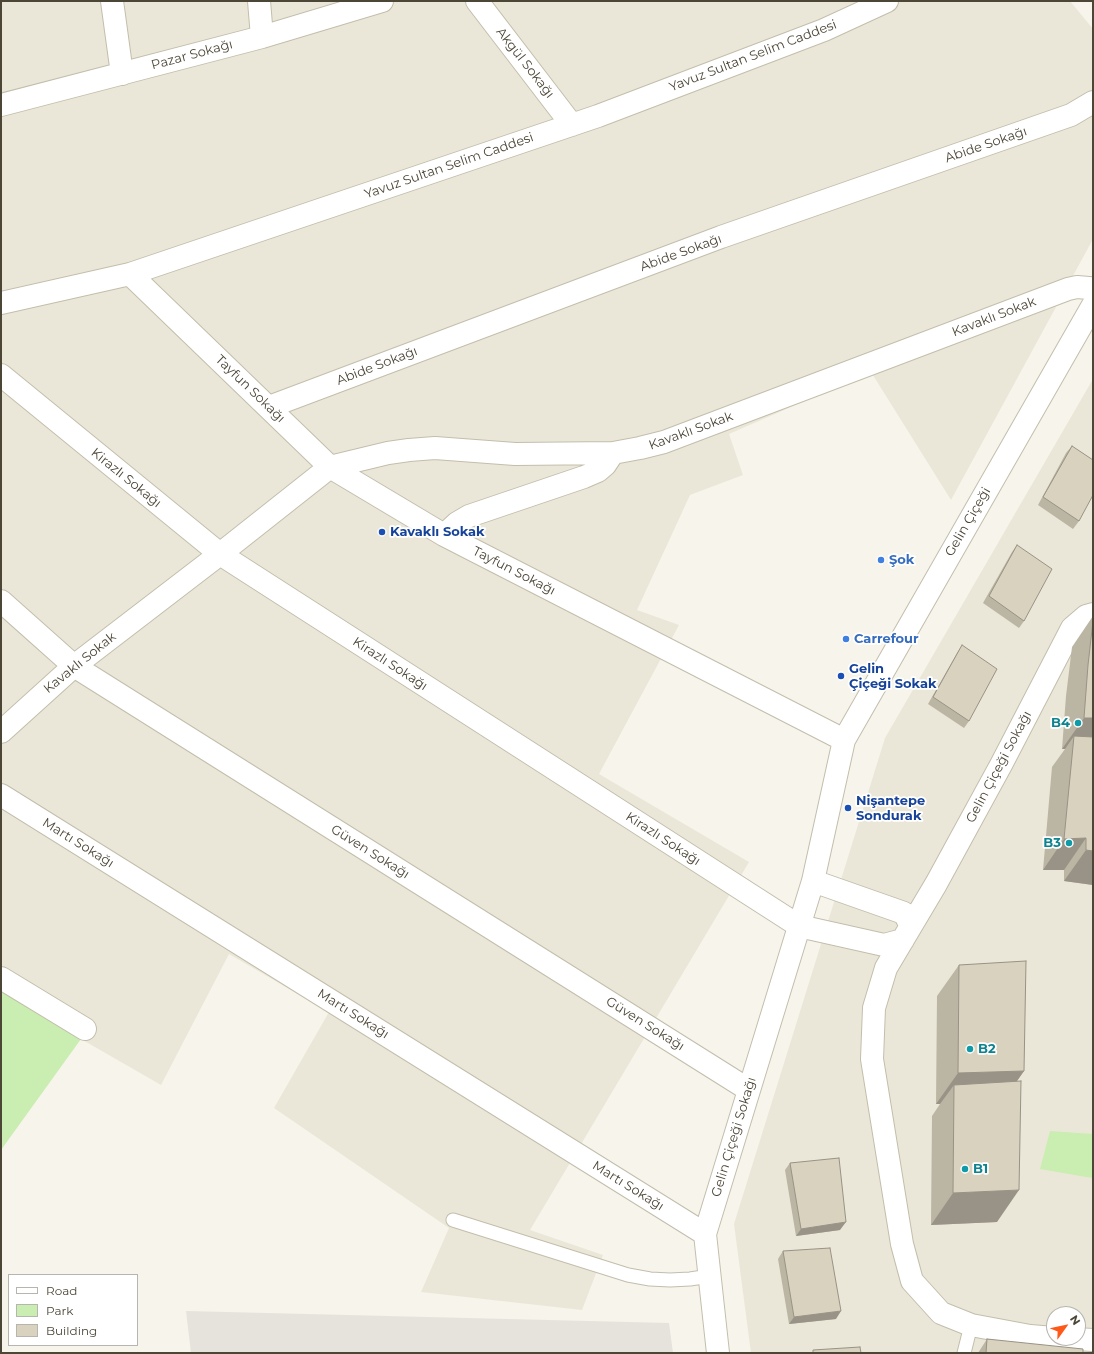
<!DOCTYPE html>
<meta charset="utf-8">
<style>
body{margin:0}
#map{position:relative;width:1094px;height:1354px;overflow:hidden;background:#f6f4eb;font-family:Montserrat,sans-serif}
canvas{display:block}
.frame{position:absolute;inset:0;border:2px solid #4c4637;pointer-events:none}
.legend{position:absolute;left:8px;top:1274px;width:130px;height:72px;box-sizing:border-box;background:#fff;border:1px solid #b7b5af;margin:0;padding:5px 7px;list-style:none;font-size:12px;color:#4c4637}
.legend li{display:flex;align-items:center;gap:8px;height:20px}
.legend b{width:20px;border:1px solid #b7b5af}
.north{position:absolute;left:1046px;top:1306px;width:40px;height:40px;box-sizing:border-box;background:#fff;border:1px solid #b7b5af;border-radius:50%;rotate:57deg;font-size:11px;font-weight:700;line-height:16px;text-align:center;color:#4c4637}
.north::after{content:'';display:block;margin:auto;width:14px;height:18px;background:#ff5919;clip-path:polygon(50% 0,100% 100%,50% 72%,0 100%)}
</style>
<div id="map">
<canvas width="1094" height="1354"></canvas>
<div class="frame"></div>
<ul class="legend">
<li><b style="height:5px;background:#fff"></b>Road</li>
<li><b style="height:11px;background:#caedb1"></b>Park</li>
<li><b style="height:11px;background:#d9d2bf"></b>Building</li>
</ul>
<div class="north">N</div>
</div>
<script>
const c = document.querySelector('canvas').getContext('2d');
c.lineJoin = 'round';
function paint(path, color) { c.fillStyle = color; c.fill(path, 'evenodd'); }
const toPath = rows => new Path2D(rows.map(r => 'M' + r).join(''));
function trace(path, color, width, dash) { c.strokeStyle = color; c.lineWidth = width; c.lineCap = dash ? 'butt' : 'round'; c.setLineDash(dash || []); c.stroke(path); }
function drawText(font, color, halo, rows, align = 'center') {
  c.font = font + ' Montserrat,sans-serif'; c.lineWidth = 3.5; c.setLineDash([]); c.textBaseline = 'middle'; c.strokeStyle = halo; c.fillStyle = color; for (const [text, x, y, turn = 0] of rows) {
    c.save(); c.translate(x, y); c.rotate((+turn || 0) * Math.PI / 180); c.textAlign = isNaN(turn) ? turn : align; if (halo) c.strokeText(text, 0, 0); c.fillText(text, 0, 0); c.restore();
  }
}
paint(toPath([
 [1,1,1070,1,1093,29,1093,239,951,500,871,372,729,434,743,475,690,495,637,610,679,625,599,774,749,862,530,1230,603,1255,582,1310,421,1292,449,1228,274,1108,329,1012,229,954,161,1085,81,1039,1,991],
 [1093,379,1093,1353,751,1353,734,1224,885,738],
 [1054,1314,1078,1314,1078,1338,1054,1338]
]), '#ebe7d8');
paint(toPath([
 [186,1311,669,1323,673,1353,191,1353]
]), '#e6e3dc');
paint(toPath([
 [1,991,81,1039,1,1150],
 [1050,1131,1093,1134,1093,1166,1092,1178,1040,1169]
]), '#caedb1');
const service = toPath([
 [453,1220,628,1275,650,1279,670,1280,690,1279,710,1276],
 [964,1353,971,1325]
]);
const minor = toPath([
 [112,1,122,74],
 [259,1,262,37],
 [477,1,572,125],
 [1,105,262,37,382,1],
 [130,274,330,467,444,535,844,740],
 [1,303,130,274,598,116,824,30,887,1],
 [1,375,220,554,799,926,884,945,903,940],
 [269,407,721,237,1071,115,1093,102],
 [444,535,457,523,469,516,584,477,598,471,605,465,613,453],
 [1,601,74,666,749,1090],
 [1,732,74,666,220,554,330,467,388,453,409,450,435,448,515,454,613,453,640,448,664,442,1068,289,1077,287,1089,288,1093,290],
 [1,795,705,1234],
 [813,881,904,913,911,926],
 [1,978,85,1029],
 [1054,1338,1030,1336,971,1325,941,1313,912,1281,902,1244,872,1059,874,1008,886,968,936,884,1002,763,1072,628,1086,616,1093,614],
 [1058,1338,1093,1340],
 [718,1353,705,1234,813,881,844,740,1093,305]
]);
trace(service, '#c3beac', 15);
trace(minor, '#c3beac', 24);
trace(service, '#fff', 13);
trace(minor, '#fff', 22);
paint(toPath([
 [1072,446,1079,521,1073,529,1038,505,1066,453],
 [1017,545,1024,621,1019,628,983,603,1012,552],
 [1093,616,1093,885,1064,881,1064,870,1043,870,1052,767,1065,749,1062,749,1066,696,1072,647],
 [962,645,969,721,964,728,928,704,957,653],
 [959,965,1024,1071,1017,1081,997,1222,931,1225,932,1116,940,1104,936,1104,937,996],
 [790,1163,840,1230,796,1236,785,1170],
 [783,1251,836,1319,789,1324,778,1259],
 [987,1339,1083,1353,978,1353]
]), '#bbb5a4');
paint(toPath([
 [1084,718,1093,718,1093,735,1083,749,1074,736,1065,749,1062,749],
 [1086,838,1064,870,1043,870,1064,839],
 [1086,850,1093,851,1093,885,1064,881],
 [1024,1071,1002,1102,954,1085,940,1104,936,1104,958,1073],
 [1019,1190,997,1222,931,1225,953,1193],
 [846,1222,840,1230,796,1236,801,1229],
 [841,1311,836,1319,789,1324,794,1317]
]), '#989386');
const building = toPath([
 [1072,446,1093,460,1093,495,1079,521,1043,497,1072,446],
 [1017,545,1052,569,1024,621,989,596,1017,545],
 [1093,621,1093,718,1084,718,1088,665,1093,621],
 [962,645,997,669,969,721,933,697,962,645],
 [1074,736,1093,737,1093,851,1086,850,1086,838,1064,839,1074,736],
 [1026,961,1024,1071,958,1073,959,965,1026,961],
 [1021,1081,1019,1190,953,1193,954,1085,1021,1081],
 [839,1158,846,1222,801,1229,790,1163,839,1158],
 [830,1248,841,1311,794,1317,783,1251,830,1248],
 [987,1339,1083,1349,1083,1353,986,1353,987,1339],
 [860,1347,861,1353,813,1353,813,1350,860,1347]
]);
paint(building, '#d9d2bf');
trace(building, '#989386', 1);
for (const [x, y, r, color] of [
 [382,532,4,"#1a4fb4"],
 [881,560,4,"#3f7fe0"],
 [846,639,4,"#3f7fe0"],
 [841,676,4,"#1a4fb4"],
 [1078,723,4,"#0f9aa8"],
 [848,808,4,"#1a4fb4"],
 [1069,843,4,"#0f9aa8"],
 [970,1049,4,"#0f9aa8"],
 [965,1169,4,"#0f9aa8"]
]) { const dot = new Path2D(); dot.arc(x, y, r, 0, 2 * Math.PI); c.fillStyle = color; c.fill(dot); trace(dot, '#fff', 1.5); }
drawText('13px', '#4c4637', '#fff', [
 ["Pazar Sokağı",192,55,-15],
 ["Yavuz Sultan Selim Caddesi",753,56,-21],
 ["Akgül Sokağı",525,63,52],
 ["Abide Sokağı",986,145,-19],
 ["Yavuz Sultan Selim Caddesi",449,166,-19],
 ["Abide Sokağı",681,253,-20],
 ["Kavaklı Sokak",994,317,-21],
 ["Abide Sokağı",377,366,-21],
 ["Tayfun Sokağı",250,389,44],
 ["Kavaklı Sokak",691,431,-20],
 ["Kirazlı Sokağı",126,478,39],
 ["Gelin Çiçeği",968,522,-60],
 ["Tayfun Sokağı",514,571,27],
 ["Kavaklı Sokak",80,663,-39],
 ["Kirazlı Sokağı",390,664,33],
 ["Gelin Çiçeği Sokağı",999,767,-62],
 ["Kirazlı Sokağı",663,839,33],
 ["Martı Sokağı",78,843,32],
 ["Güven Sokağı",370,852,32],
 ["Martı Sokağı",353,1014,32],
 ["Güven Sokağı",645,1024,32],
 ["Gelin Çiçeği Sokağı",734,1137,-73],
 ["Martı Sokağı",628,1186,32]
]);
drawText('bold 13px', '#164399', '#fff', [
 ["Kavaklı Sokak",390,532],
 ["Gelin",849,669],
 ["Çiçeği Sokak",849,684],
 ["Nişantepe",856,801],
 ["Sondurak",856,816]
], 'left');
drawText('bold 13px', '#366cbe', '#fff', [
 ["Şok",889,560],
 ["Carrefour",854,639]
], 'left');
drawText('bold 13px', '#0d838f', '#fff', [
 ["B4",1070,723],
 ["B3",1061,843],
 ["B2",978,1049,"left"],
 ["B1",973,1169,"left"]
], 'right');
</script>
